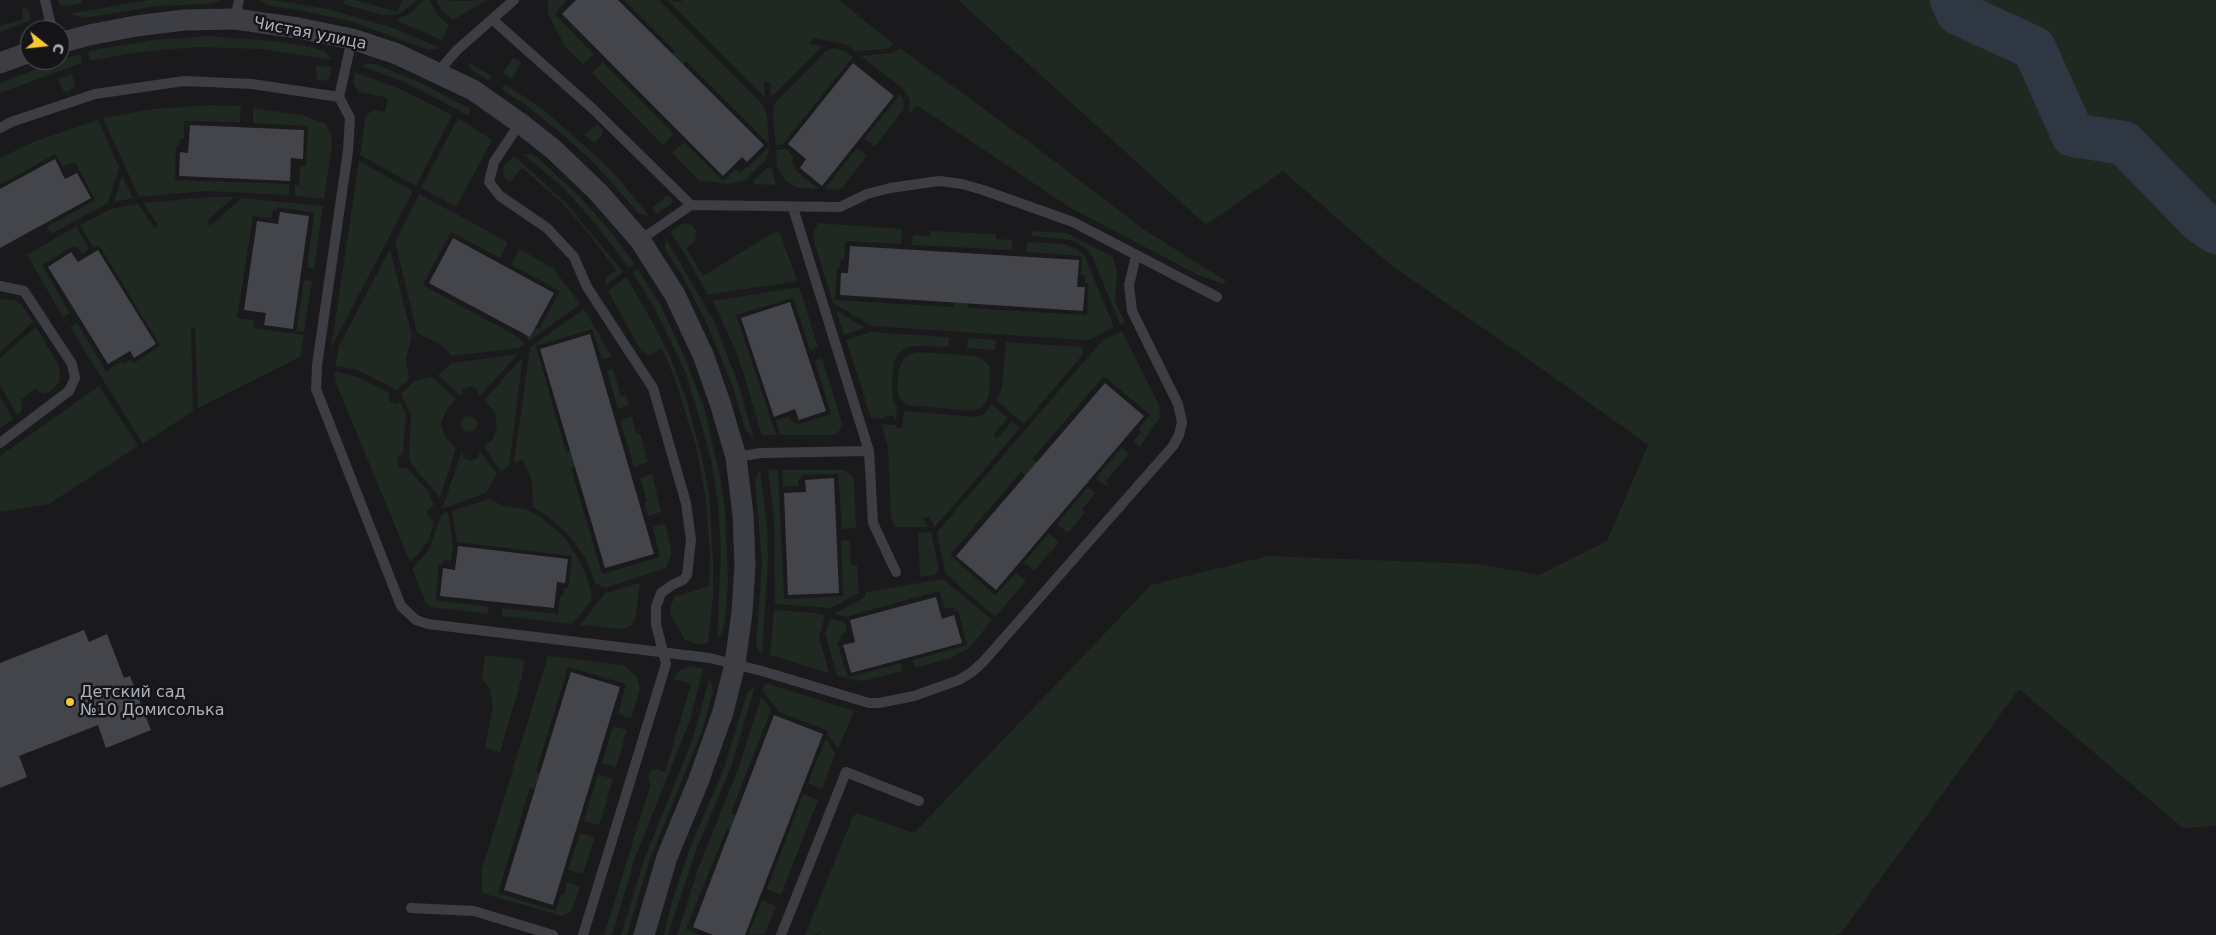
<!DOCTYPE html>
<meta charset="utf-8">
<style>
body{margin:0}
#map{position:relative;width:2216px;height:935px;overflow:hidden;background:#1a1a1d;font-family:"DejaVu Sans",sans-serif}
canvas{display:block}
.north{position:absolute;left:20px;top:20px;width:50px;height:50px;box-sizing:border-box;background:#151518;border:1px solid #51535a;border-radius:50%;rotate:106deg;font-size:14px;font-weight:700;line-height:20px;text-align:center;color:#acb0bc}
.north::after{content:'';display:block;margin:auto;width:18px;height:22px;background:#f9c635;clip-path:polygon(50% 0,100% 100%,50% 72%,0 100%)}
</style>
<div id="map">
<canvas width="2216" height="935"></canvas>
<div class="north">С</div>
</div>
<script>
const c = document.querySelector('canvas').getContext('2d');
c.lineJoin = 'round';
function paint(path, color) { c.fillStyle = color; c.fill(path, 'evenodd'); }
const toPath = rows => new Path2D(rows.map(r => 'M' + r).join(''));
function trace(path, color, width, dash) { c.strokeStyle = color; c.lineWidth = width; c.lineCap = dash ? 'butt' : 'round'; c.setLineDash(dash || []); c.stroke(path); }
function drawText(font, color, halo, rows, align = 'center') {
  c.font = font + ' "DejaVu Sans",sans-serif'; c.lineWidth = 5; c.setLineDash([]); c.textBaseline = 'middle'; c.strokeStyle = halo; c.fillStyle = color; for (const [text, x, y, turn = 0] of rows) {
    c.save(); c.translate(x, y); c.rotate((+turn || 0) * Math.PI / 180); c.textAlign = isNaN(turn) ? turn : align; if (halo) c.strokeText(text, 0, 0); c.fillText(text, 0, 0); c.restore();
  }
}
paint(toPath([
 [58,0,81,0,82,3,61,7],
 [148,0,222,0,208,4,157,6,84,18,69,14],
 [260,0,273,0,328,9,393,28,440,48,429,50,350,21,292,9,269,6],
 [345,0,354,0,398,12,402,0,418,0,399,14,382,15,343,4],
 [424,0,429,0,439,17,449,25,442,40,395,20,410,14],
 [436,0,467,1,487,0,453,20,442,11],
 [548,0,567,0,555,14,594,54,583,64,566,48,552,22,548,13],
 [624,0,659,0,762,104,767,115,769,144,686,61,678,69,669,59,675,51],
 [667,0,682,2,681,0,839,0,894,44,886,49,855,51,845,44,814,38,809,44,823,46,771,97,771,83,764,82,765,97],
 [958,0,2216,0,2216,826,2183,828,2019,689,1841,933,1836,935,818,935,821,931,814,935,805,935,853,816,858,813,914,833,1151,585,1268,556,1477,564,1539,575,1607,541,1648,445,1528,359,1392,266,1283,171,1206,225],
 [23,7,29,10,31,20,0,32,0,26,22,20],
 [208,36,275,41,311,47,324,51,332,60,260,49,196,47,133,53,90,61,88,51,153,40],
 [832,48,843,50,853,57,782,145,776,145,773,117,774,104,825,52],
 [900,48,1031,143,1143,229,1226,281,1223,284,1198,275,1069,207,917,105,908,115,910,100,903,89,861,56,892,53],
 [80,54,82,63,0,93,0,83,52,63],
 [513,58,518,59,521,62,512,79,503,73],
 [468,62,492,76,489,81,470,69],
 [603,62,674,134,663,145,592,73],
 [367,64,375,64,417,81,471,109,468,115,404,82,362,66],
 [316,66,332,67,329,78,324,81,317,80],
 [355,72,402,90,452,115,416,186,360,155,366,115,374,110,385,112,388,98,359,92,353,84],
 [72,74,75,86,68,92,63,90,58,79],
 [505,84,544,110,595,155,621,181,649,216,639,214,595,164,569,140,527,106,501,89],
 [900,94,903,99,904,109,875,147,864,139],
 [212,105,241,106,240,122,184,121,184,139,180,139,179,147,176,147,175,180,289,184,289,195,205,191,139,197,103,118,153,109],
 [253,108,302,115,326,124,331,135,332,146,324,199,295,196,294,185,299,185,300,166,306,166,308,126,253,123],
 [458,118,492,140,456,207,421,188],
 [98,120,119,167,108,203,51,234,47,227,95,200,75,162,63,166,55,154,0,185,0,158,33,142],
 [597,124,603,130,602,135,594,143,584,135],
 [684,142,723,181,736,169,740,173,746,167,747,168,770,146,766,160,745,180,731,184,700,181,672,153],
 [857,148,867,156,843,187,838,190,824,189],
 [786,149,793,156,792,162,795,166,793,168,819,189,799,188,792,185,785,180,777,167,776,150],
 [523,154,531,154,537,157,579,196,608,228,635,264,629,268,590,217,561,186],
 [514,156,566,203,623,272,605,286,605,278,616,270,586,230,560,201,522,168,510,182,505,178,503,172,504,166],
 [359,161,413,191,331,348],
 [768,167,772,168,776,185,754,184,753,181],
 [122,175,133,198,114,202],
 [419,194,508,242,500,258,451,232,423,285,520,338,525,344,519,348,452,356,443,346,417,333,395,242],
 [667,196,672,198,672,203,656,214,652,207],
 [209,197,234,197,207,221,210,226,242,198,323,206,314,269,307,267,314,213,277,207,277,210,273,210,271,218,253,216,237,318,254,320,253,328,304,335,300,357,198,408,195,327,191,328,193,411,143,444,70,327,77,323,106,371,122,361,124,364,131,359,134,363,160,346,99,245,94,248,80,225,111,209,138,204,155,229,158,225,143,203],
 [684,223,692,225,696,231,695,241,686,248,703,276,776,231,780,233,797,281,708,295,685,254,670,232],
 [818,223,902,229,901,244,845,241,844,260,841,260,840,268,837,268,835,300,953,307,954,295,968,295,968,308,1087,315,1088,283,1085,283,1085,275,1081,275,1082,256,1027,252,1027,242,1064,244,1077,249,1084,255,1114,327,1089,340,1084,340,872,326,833,303,815,245,813,234],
 [76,226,89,249,82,254,78,247,75,248,73,246,42,265,70,313,63,317,27,255],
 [931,231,996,234,996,239,1012,240,1012,250,912,245,913,235,930,236],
 [1032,231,1067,233,1113,257,1117,272,1115,302,1125,322,1120,324,1092,256,1086,249,1072,240,1032,236],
 [666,239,714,321,738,383,754,439,745,429,733,387,705,320,682,275,665,250],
 [390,249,412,336,406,359,409,379,397,390,357,370,335,366,339,346],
 [519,249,553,268,580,304,529,341,524,333,528,325,539,329,560,291,511,265],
 [638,269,660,304,685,358,704,407,720,476,725,510,728,582,725,621,722,634,717,639,721,551,718,503,711,460,704,433,685,371,655,309,633,273],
 [626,277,657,330,670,357,687,401,703,462,709,493,713,560,713,597,708,643,696,644,685,640,670,614,671,605,675,597,709,586,710,557,706,499,696,446,673,374,662,349,649,355,641,351,608,291],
 [304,280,312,281,304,332,296,331],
 [799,287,818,347,810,350,793,298,736,315,776,435,764,435,761,433,744,375,736,352,713,301],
 [0,299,14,300,21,304,33,322,0,352],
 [584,309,612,357,602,359,592,329,536,346,566,452,578,449,581,465,571,468,602,574,660,557,653,527,665,524,671,547,671,556,666,568,605,588,595,583,586,559,569,535,546,515,533,507,532,481,523,460,514,463,530,347],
 [836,310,865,328,844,335],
 [36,327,59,366,60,381,50,392,43,394,35,389,21,400,22,410,18,416,0,385,0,358],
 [1122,331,1159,405,1160,417,1140,447,1133,441,1141,432,1138,429,1150,415,1104,376,1032,459,1042,468,1032,481,1021,472,950,555,995,595,1016,573,1026,581,995,617,945,573,937,532,1102,341],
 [871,332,949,337,948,347,917,346,907,347,898,354,894,362,892,380,893,401,897,407,896,419,894,419,893,416,885,416,884,419,871,418,846,340],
 [968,338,996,340,995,350,967,348],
 [1006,342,1082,347,1083,352,1083,354,1024,424,996,400,1002,388],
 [918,352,975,356,983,360,989,366,990,374,989,395,986,402,980,408,971,411,906,405,900,399,897,389,899,369,904,358,910,354],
 [518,354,479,397,477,389,470,386,463,390,461,396,438,375,452,363],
 [523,357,509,466,501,471,484,447,493,439,497,427,495,412,484,400],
 [822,358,842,423,840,430,834,435,780,435,776,420,789,416,792,422,795,422,796,425,831,414,815,361],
 [613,368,621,396,626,395,629,405,618,409,607,371],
 [334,371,358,377,390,393,388,398,390,402,396,404,400,402,406,413,403,454,398,457,397,462,400,468,407,468,428,491,434,505,427,510,428,516,434,522,429,539,419,553,410,562,336,383],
 [432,377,456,399,447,409,441,423,445,437,456,448,439,500,436,493,411,464,409,456,411,415,401,394,414,381],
 [99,386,138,446,49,504,0,512,0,456],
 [0,397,13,419,0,428],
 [992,404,1008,418,994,434,997,439,1012,421,1020,428,935,527,929,517,922,518,929,527,895,527,891,517,888,448,882,424,896,425,897,428,902,428,904,411,976,417,983,415],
 '461 424a8 8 0 1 1 16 0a8 8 0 1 1-16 0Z',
 [632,416,636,434,640,433,648,462,634,467,620,420],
 [1122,447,1129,454,1106,481,1109,484,1107,487,1096,478],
 [462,451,464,458,471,461,478,458,480,451,497,474,486,493,442,509],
 [760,469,767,526,768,561,762,656,756,645,762,564,755,479],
 [768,469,778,470,784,599,843,596,841,541,850,540,851,565,857,565,859,593,831,608,775,604,774,518],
 [782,470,844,470,852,475,854,481,856,528,842,529,838,474,801,475,801,479,798,479,798,486,783,487],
 [652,474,661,512,648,516,644,503,647,501,640,478],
 [1088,487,1096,493,1082,509,1085,512,1068,533,1057,524],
 [489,499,504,506,525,509,539,516,564,537,576,555,585,572,592,596,591,601,572,624,502,616,502,608,558,614,560,596,563,596,564,588,568,588,572,556,457,542,452,511],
 [448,512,453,547,451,561,444,560,442,564,439,564,436,600,489,607,488,614,431,607,426,603,412,569,430,548,440,517,444,513],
 [931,532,939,569,935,575,920,577,918,533],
 [1049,533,1059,542,1034,571,1024,562],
 [943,579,992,620,969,648,951,658,915,668,913,660,967,645,958,610,954,611,953,607,945,609,939,591,846,617,834,614,865,597,866,592],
 [640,583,635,620,631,626,622,629,580,625,605,593],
 [774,610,816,613,825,615,819,637,829,673,770,655],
 [831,619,845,622,847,630,840,637,841,641,837,642,848,677,901,663,903,671,863,681,837,676,825,633],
 [485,655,518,659,524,662,522,677,500,752,485,748,493,706,490,689,482,679],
 [548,656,624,665,637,677,640,689,631,718,618,714,626,684,568,667,536,772,548,776,543,792,530,788,498,893,556,911,561,894,564,895,567,882,580,886,573,907,570,912,562,916,482,893,482,869],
 [691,666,703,669,690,720,635,858,612,935,604,935,650,786,648,775,652,770,656,769,665,772,691,684,673,679,680,670],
 [710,676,713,692,702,731,649,862,627,935,621,935,645,857,693,738],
 [765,683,854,711,838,749,827,734,828,731,779,712,763,691],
 [755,686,731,767,697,848,668,935,664,935,671,905,689,850,724,768,747,693],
 [761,697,771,710,731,813,747,820,742,834,727,828,686,929,699,935,677,935,698,869,739,767],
 [613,726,627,730,616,767,602,763],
 [826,738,835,754,822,789,808,783],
 [598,774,613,779,599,825,584,821],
 [803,794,818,800,781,895,767,889],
 [580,833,595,837,583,874,568,870],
 [762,900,776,906,765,934,748,935]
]), '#1f2821');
trace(toPath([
 [1952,0,1958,13,2034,48,2073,135,2124,143,2199,220,2216,232]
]), '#2f3842', 44);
paint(toPath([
 [576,0,618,0,764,145,747,162,742,157,723,176,562,14],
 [853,63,894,96,822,186,800,168,806,159,788,144],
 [190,125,304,130,303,159,291,158,290,181,179,176,180,152,188,153],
 [55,159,65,179,77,173,91,198,0,248,0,189],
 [280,212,309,216,293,329,264,325,266,313,244,310,257,221,278,224],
 [453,238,554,293,530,337,429,283],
 [850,246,1079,260,1077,287,1085,287,1083,311,840,295,841,273,848,273],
 [98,250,156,344,134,358,130,351,108,364,48,267,71,252,78,262],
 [790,302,826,411,799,420,795,409,774,417,741,318],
 [590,334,654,554,605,568,540,349],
 [1105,383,1144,416,996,590,956,556],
 [834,478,839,593,788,595,784,493,806,492,805,480],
 [458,546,568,559,565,583,557,582,554,608,440,596,443,568,455,570],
 [936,597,942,619,954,615,962,643,851,673,843,645,855,642,850,620],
 [84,630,89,642,107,634,124,678,130,676,151,730,106,748,98,725,19,756,27,777,0,788,0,663],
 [571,672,620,687,553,905,504,890],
 [774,715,823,734,745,935,713,935,693,927]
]), '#44454a');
trace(toPath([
 [45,0,52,30],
 [235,19,239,0],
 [493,20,594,110,691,205],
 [352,39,339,97,350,118,348,151,317,365,316,389,401,606,416,620,428,624,710,658,762,671,869,703,879,703,914,696,959,680,972,672,983,662,1173,446,1179,435,1182,422,1178,404,1132,311,1129,285,1136,256],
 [438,72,457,50,514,0],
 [520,123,494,162,489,182,500,196,547,228,574,257,587,287,653,388,686,503,691,540,687,575,683,580,672,585,661,593,656,607,656,624,666,664,583,935],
 [0,128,11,122,95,94,184,81,252,84,339,97],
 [793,208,869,451,873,523,896,572],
 [640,240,691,205,840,207,867,194,890,188,939,181,962,184,983,190,1073,222,1217,297],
 [0,286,24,291,72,364,75,378,69,391,0,443],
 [736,457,761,453,869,451],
 [411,908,474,911,553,935],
 [781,935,846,772,919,801]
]), '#3d3d44', 10);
trace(toPath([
 [60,43,89,35,136,26,184,20,235,19,298,28,352,39,397,54,473,90,520,123,553,149,598,192,640,240,675,295,704,357,721,406,736,457,743,515,745,565,742,612,735,664,723,712,698,782,667,857,644,935],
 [0,63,30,52]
]), '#3d3d44', 21);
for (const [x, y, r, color] of [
 [70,702,5,"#f9c635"]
]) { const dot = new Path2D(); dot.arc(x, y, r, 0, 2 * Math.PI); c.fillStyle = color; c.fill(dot); trace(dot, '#151518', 2); }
drawText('16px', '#acb0bc', '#151518', [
 ["Чистая улица",310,34,11]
]);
drawText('16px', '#acb0bc', '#151518', [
 ["Детский сад",80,693],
 ["№10 Домисолька",80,711]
], 'left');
</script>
